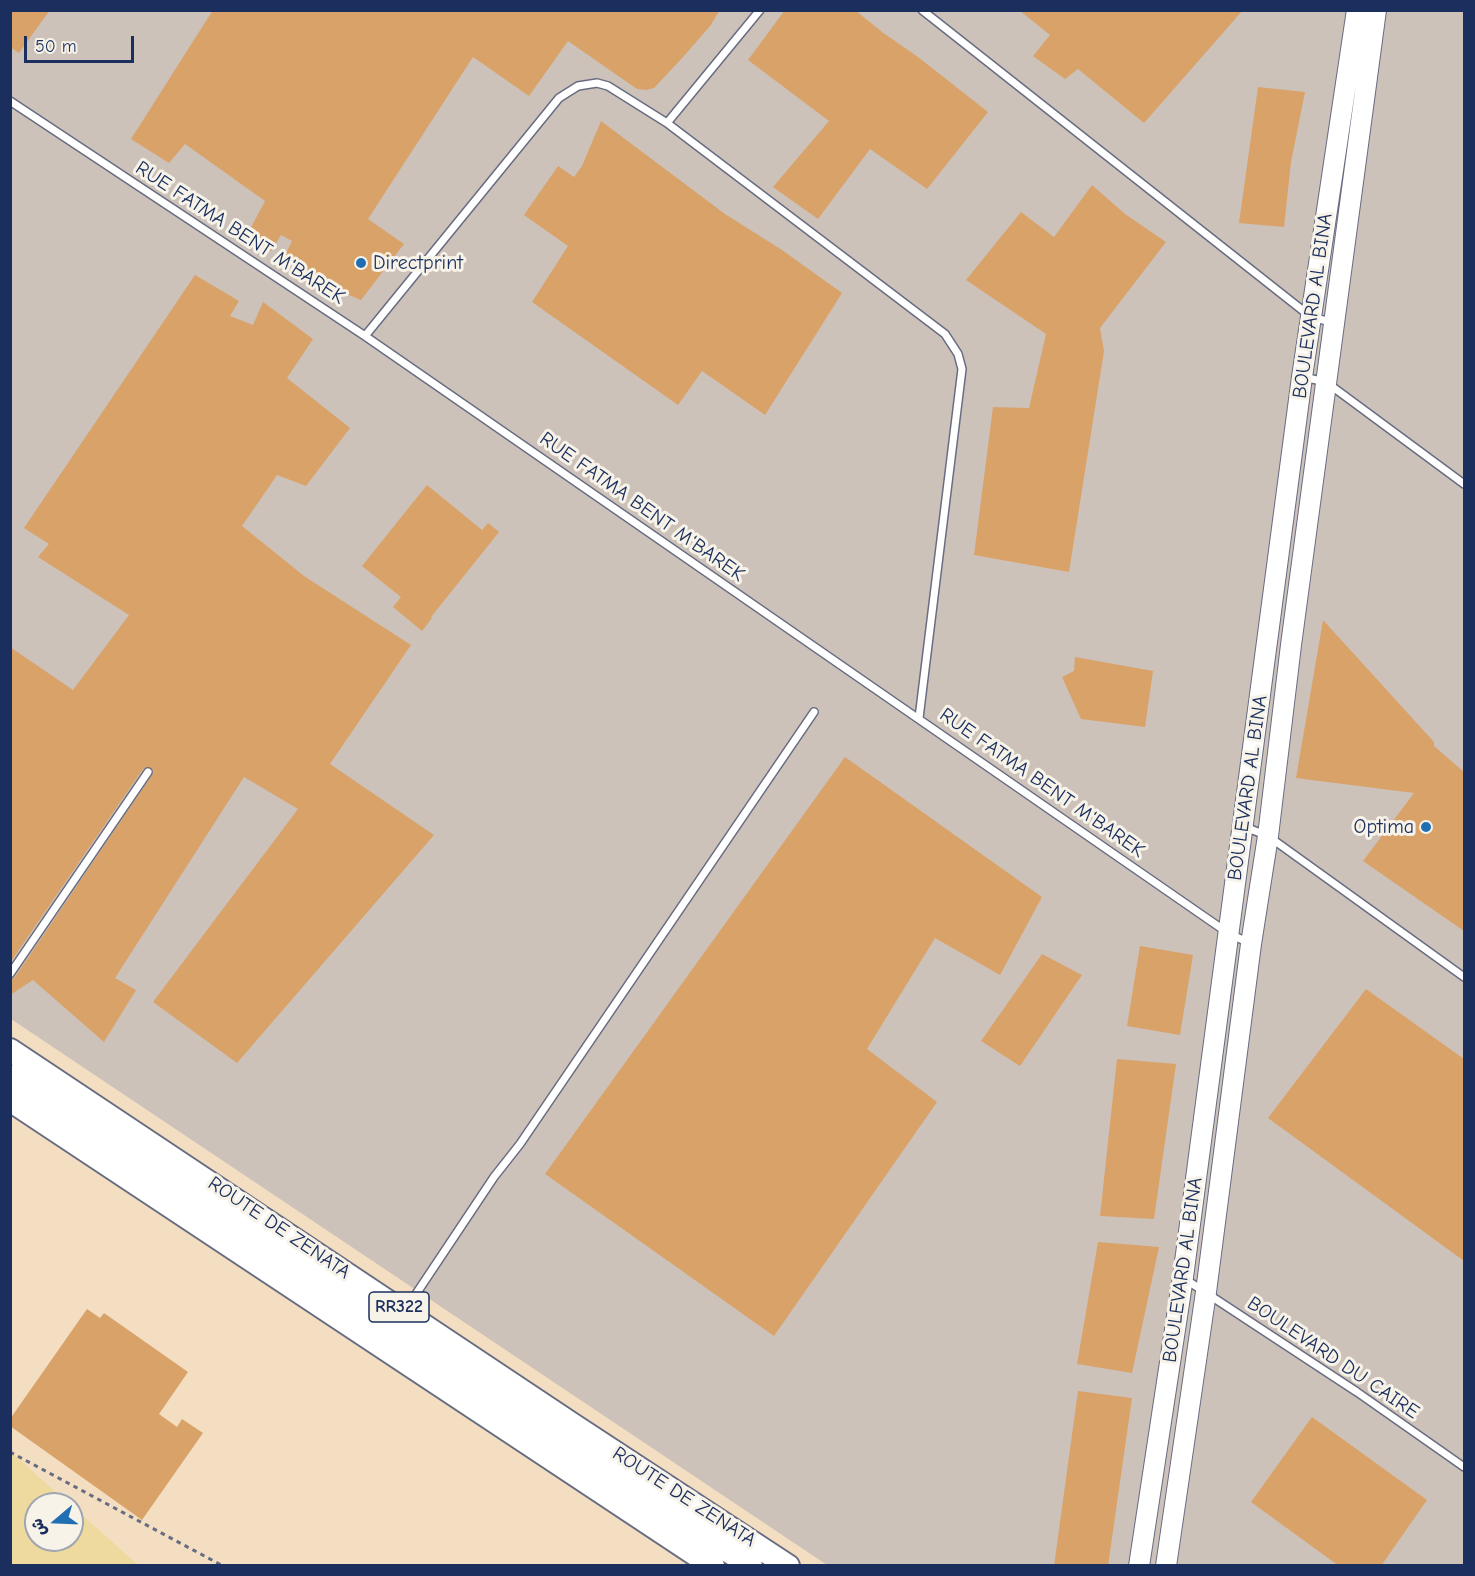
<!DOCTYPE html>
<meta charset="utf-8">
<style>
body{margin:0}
#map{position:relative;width:1475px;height:1576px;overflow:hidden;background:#f3dec2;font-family:"Comic Neue","Playpen Sans Arabic",sans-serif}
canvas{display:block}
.frame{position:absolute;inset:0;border:12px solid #1b2f5e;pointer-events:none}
.north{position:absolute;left:24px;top:1492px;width:60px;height:60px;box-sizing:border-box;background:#f7f3e8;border:2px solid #9fa5b1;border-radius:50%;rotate:251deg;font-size:16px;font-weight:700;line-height:24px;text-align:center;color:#1b2f5e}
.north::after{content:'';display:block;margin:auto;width:21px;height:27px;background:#1f6fb2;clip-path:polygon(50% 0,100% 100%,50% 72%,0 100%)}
.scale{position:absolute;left:24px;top:36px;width:110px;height:27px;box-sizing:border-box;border:3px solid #1b2f5e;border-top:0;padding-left:8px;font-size:18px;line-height:21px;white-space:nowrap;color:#1b2f5e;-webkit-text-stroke:4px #f7f3e8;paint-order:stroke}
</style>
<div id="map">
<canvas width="1475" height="1576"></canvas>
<div class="frame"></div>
<div class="north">ش</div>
<div class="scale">50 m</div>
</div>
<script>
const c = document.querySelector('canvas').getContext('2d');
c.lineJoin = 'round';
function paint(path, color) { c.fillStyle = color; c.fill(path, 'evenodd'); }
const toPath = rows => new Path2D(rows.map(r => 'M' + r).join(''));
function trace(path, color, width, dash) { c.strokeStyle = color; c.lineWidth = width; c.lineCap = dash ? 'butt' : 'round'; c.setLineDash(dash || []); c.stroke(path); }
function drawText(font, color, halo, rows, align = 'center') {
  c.font = font + ' "Comic Neue",sans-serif'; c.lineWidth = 6; c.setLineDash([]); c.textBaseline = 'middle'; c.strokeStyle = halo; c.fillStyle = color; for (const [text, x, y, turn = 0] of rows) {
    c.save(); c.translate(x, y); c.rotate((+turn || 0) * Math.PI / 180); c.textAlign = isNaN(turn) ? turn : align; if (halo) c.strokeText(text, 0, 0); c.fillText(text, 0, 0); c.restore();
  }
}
paint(toPath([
 [10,11,1464,11,1464,1565,827,1565,11,1019]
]), '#cdc2b9');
paint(toPath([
 [10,1451,69,1504,36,1504,36,1540,72,1540,72,1506,138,1565,11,1565]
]), '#eeda9e');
paint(toPath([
 [10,10,50,10,19,53,10,47],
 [213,10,720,10,710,26,683,57,654,88,646,90,637,89,568,41,529,96,473,57,368,219,404,244,361,300,318,282,283,259,292,241,281,235,271,251,247,235,265,201,185,144,169,163,131,139],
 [785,10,855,10,882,32,918,57,988,112,927,189,870,149,818,219,773,187,829,121,748,60],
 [1019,10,1243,10,1144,123,1078,69,1065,79,1033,56,1050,35],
 [1258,87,1305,92,1291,162,1284,227,1239,223],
 [601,121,725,214,782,250,842,293,765,415,702,371,678,405,532,302,568,246,524,215,558,166,574,177,582,166],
 [1092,185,1125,214,1166,242,1100,328,1104,351,1069,572,974,555,993,407,1029,408,1046,334,966,280,1021,212,1054,237],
 [195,275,239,301,230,316,253,325,263,302,313,339,287,378,350,428,306,486,277,475,242,526,304,576,411,645,330,764,434,835,237,1063,153,1002,298,809,244,777,115,978,136,990,104,1042,33,980,10,995,10,980,15,977,154,772,149,767,143,769,10,963,10,647,73,690,129,615,38,557,49,544,24,528],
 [427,485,482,530,488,523,499,532,431,617,432,618,422,631,393,607,401,597,362,566],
 [1323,620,1434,742,1434,746,1464,772,1464,931,1363,861,1414,793,1296,778],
 [1075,657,1153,671,1145,727,1081,719,1062,677,1074,671],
 [845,757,1042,897,1000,975,935,938,867,1049,937,1102,774,1336,545,1174],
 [1140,946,1193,955,1180,1035,1127,1026],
 [1042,954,1082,975,1020,1066,981,1041],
 [1366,989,1464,1059,1464,1261,1268,1118],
 [1117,1059,1176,1064,1154,1219,1100,1216],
 [1098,1242,1159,1247,1132,1373,1077,1364],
 [87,1309,100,1318,104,1313,188,1372,159,1414,177,1427,182,1419,203,1433,142,1520,10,1426,10,1419],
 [1078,1391,1132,1398,1108,1566,1054,1566],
 [1312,1417,1427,1500,1381,1566,1339,1566,1251,1502]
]), '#d9a269');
const service = toPath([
 [922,10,1311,317,1331,322],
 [10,101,365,336,1228,933,1249,943],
 [667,123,760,10],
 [365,336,559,98,578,86,597,83,608,86,667,123,945,334,958,354,962,369,919,718],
 [1303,377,1326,382,1464,484],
 [1245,827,1268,836,1464,977],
 [10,974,148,772],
 [1185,1279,1357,1392,1464,1467],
 [406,1309,494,1177,520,1144,814,712]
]);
const secondary = toPath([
 [1139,1566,1183,1277,1302,377,1357,10],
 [1166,1566,1206,1292,1251,944,1268,836,1291,645,1376,10]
]);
const primary = toPath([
 [10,1050,573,1425,788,1566],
 [10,1076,751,1566],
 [10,1100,713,1566]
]);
trace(service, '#676c81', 10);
trace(secondary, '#676c81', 22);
trace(primary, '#676c81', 26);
trace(toPath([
 [10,1452,223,1566]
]), '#676c81', 3, [4.5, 4.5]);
trace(service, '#fff', 7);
trace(secondary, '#fff', 20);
trace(primary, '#fff', 22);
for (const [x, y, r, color] of [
 [361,263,6,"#1f6fb2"],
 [1426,827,6,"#1f6fb2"]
]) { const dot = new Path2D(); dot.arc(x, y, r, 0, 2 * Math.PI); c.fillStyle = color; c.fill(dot); trace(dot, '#f7f3e8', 2); }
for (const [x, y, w] of [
 [399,1307,60]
]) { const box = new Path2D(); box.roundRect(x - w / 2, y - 15, w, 30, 4.5); c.fillStyle = '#f7f3e8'; c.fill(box); trace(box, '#1b2f5e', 1.5); }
drawText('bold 18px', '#1b2f5e', null, [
 ["RR322",399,1307]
]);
drawText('20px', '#1b2f5e', '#f7f3e8', [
 ["RUE FATMA BENT M'BAREK",240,233,33],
 ["BOULEVARD AL BINA",1313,306,-82],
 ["RUE FATMA BENT M'BAREK",642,507,35],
 ["RUE FATMA BENT M'BAREK",1042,783,35],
 ["BOULEVARD AL BINA",1248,788,-82],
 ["ROUTE DE ZENATA",279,1228,34],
 ["BOULEVARD AL BINA",1183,1270,-82],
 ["BOULEVARD DU CAIRE",1333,1358,34],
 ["ROUTE DE ZENATA",684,1497,33]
]);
drawText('20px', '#1b2f5e', '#f7f3e8', [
 ["Directprint",373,263],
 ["Optima",1414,827,"right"]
], 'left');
</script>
